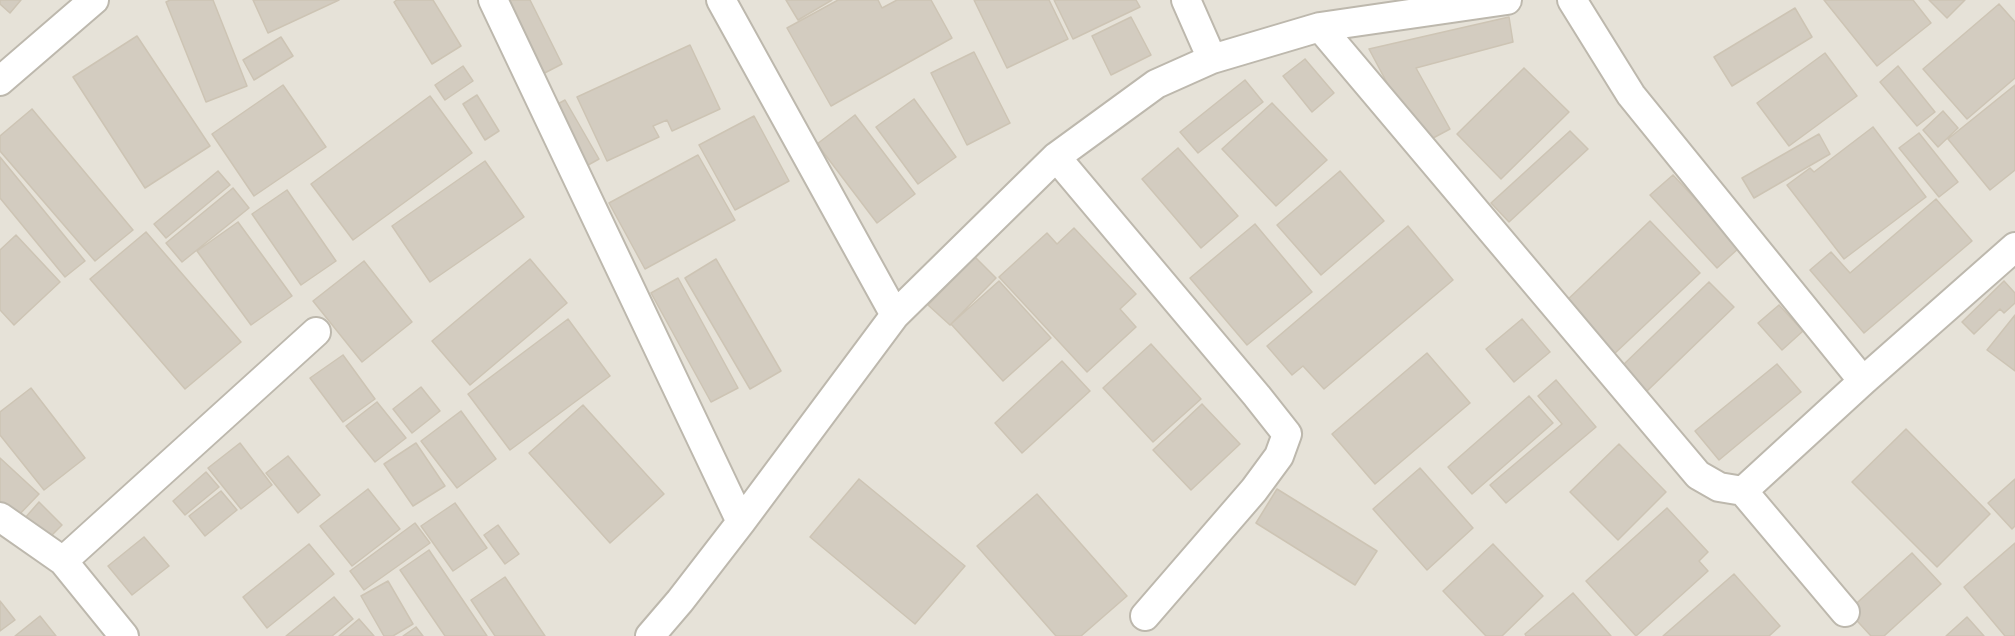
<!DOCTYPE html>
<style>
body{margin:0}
canvas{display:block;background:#f3f0e9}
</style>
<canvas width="2015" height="636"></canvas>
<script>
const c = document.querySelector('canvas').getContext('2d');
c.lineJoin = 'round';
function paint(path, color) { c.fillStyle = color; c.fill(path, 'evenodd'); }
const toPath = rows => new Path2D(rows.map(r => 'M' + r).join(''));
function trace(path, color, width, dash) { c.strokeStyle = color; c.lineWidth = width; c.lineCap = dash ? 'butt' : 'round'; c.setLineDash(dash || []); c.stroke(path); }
paint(toPath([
 [0,0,2015,0,2015,636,0,636]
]), '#e6e2d8');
const building = toPath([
 [0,0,21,0,10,13,0,4,0,0],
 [170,0,213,0,247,86,206,102,166,2,170,0],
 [253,0,339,0,268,33,253,0],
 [397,0,433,0,461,46,432,64,394,2,397,0],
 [504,0,530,0,562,64,535,78,504,0],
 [786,0,832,0,798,20,786,0],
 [838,0,878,0,882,8,897,0,931,0,952,38,831,106,787,28,838,0],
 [974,0,1049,0,1068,39,1007,68,974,0],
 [1054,0,1136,0,1140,7,1073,39,1054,0],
 [1824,0,1913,0,1931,23,1877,66,1824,0],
 [1929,0,1965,0,1947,18,1929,0],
 [1999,4,2015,22,2015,78,1967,119,1923,69,1999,4],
 [1795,8,1812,37,1732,86,1714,57,1795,8],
 [1131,17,1151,55,1111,75,1092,36,1131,17],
 [1509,17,1513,42,1416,68,1450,129,1420,145,1369,49,1509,17],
 [137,36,210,146,145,188,73,77,137,36],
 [281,37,293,56,254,80,243,60,281,37],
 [690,45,720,109,672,131,667,120,653,126,659,137,607,161,577,97,690,45],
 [974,52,1010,123,967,145,931,73,974,52],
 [1825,53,1857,96,1789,146,1757,103,1825,53],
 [1305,59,1334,93,1312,112,1283,76,1305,59],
 [463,66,473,81,445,100,435,85,463,66],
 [1898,66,1935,112,1917,126,1880,82,1898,66],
 [1524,68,1569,112,1501,179,1457,134,1524,68],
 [1245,80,1263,102,1198,153,1180,132,1245,80],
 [283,85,326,147,254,196,212,134,283,85],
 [2015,85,2015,170,1990,190,1948,139,2015,85],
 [477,95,499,131,485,140,463,104,477,95],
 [430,96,472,153,353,240,311,184,430,96],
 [914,99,956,157,918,184,876,127,914,99],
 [565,100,599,159,581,169,547,110,565,100],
 [1272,103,1327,160,1276,206,1222,149,1272,103],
 [32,109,133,230,95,261,0,151,0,136,32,109],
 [1943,111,1958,128,1938,147,1923,130,1943,111],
 [855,115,915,194,877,223,817,144,855,115],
 [754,116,789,181,735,210,699,145,754,116],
 [1873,127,1926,197,1844,259,1787,185,1810,168,1814,172,1873,127],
 [1570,131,1588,149,1509,222,1491,203,1570,131],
 [1919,133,1958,182,1939,197,1899,148,1919,133],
 [1819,134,1830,154,1754,198,1742,178,1819,134],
 [1178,148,1238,216,1201,248,1142,179,1178,148],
 [698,155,735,220,645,269,609,203,698,155],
 [0,157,85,261,65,277,0,198,0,157],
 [485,161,524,217,430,282,392,226,485,161],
 [218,171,230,185,166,238,154,224,218,171],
 [1340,171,1384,221,1321,275,1277,225,1340,171],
 [1673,175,1740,247,1717,268,1650,195,1673,175],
 [233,188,249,208,182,262,166,243,233,188],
 [287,190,336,261,301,285,252,214,287,190],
 [1936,199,1972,241,1864,333,1810,270,1831,252,1850,273,1936,199],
 [1650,221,1700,273,1613,355,1563,304,1650,221],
 [238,222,292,296,251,325,197,251,238,222],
 [1255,224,1312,292,1247,345,1190,278,1255,224],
 [1408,226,1453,280,1324,389,1303,366,1292,375,1267,346,1408,226],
 [1074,228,1136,294,1120,309,1136,327,1087,372,999,277,1047,233,1057,244,1074,228],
 [146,232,241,342,185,389,90,279,146,232],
 [16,235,60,282,14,325,0,310,0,250,16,235],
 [975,257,996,278,950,325,928,305,975,257],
 [530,259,567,303,470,385,432,341,530,259],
 [716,259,781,371,750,389,685,278,716,259],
 [364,261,412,322,362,362,313,301,364,261],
 [678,278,738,388,711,402,651,293,678,278],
 [999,281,1051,338,1003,381,951,324,999,281],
 [2004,281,2015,293,2015,303,2004,313,2000,309,1974,334,1962,322,2004,281],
 [1709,282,1734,307,1646,392,1622,366,1709,282],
 [1779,305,1803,331,1782,350,1758,323,1779,305],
 [2015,315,2015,371,1987,350,2015,315],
 [568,319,610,376,510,450,468,394,568,319],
 [1522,319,1550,352,1514,382,1486,349,1522,319],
 [1151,344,1201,399,1153,442,1103,388,1151,344],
 [1427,353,1470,403,1375,484,1332,434,1427,353],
 [343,355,375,399,343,422,310,378,343,355],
 [1062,361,1090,391,1022,453,995,423,1062,361],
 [1777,364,1801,392,1719,460,1695,431,1777,364],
 [1556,380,1596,427,1506,503,1490,485,1562,424,1538,396,1556,380],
 [421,387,440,411,412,433,393,409,421,387],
 [31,388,85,458,44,490,0,435,0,412,31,388],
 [1529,396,1553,423,1472,494,1448,467,1529,396],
 [377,402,406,438,375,462,346,426,377,402],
 [1202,404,1240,444,1191,490,1153,450,1202,404],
 [583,405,664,494,610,543,529,453,583,405],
 [461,411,496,459,457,488,421,441,461,411],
 [1906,429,1990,514,1937,567,1852,482,1906,429],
 [240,443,272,485,241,509,208,468,240,443],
 [416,443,445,486,413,506,384,464,416,443],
 [1619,444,1666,492,1618,540,1570,492,1619,444],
 [288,456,320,495,298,513,266,473,288,456],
 [0,458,39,494,16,518,0,503,0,458],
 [1420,468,1473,528,1427,570,1373,509,1420,468],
 [206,472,219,487,185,515,173,501,206,472],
 [859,479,965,566,915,624,810,537,859,479],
 [2015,479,2015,526,2012,529,1988,503,2015,479],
 [368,489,400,529,352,566,320,526,368,489],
 [1277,489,1377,551,1355,585,1256,523,1277,489],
 [221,491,237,510,205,536,189,516,221,491],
 [1037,494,1127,596,1081,636,1056,636,977,546,1037,494],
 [39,502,62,525,48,539,25,518,39,502],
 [455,503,487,548,453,571,421,526,455,503],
 [1667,508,1708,552,1699,561,1708,571,1636,636,1586,581,1667,508],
 [415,523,430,543,364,590,350,571,415,523],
 [498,525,519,554,505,564,484,535,498,525],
 [144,537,169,566,132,595,108,566,144,537],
 [2015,543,2015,636,2005,636,1964,587,2015,543],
 [309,544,334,574,267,628,243,597,309,544],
 [1493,544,1543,596,1502,636,1486,636,1443,591,1493,544],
 [429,550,487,636,445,636,400,570,429,550],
 [1912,553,1941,584,1884,636,1871,636,1848,611,1912,553],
 [1734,574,1780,626,1769,636,1663,636,1734,574],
 [505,577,545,636,495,636,471,600,505,577],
 [388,581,413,624,393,636,384,636,361,596,388,581],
 [1573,593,1611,636,1526,636,1525,634,1573,593],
 [334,597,353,619,332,636,286,636,334,597],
 [0,601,15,620,0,631,0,601],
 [40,616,56,636,15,636,40,616],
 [1967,617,1984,636,1946,636,1967,617],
 [359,619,374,636,339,636,359,619],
 [416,627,423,636,403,636,416,627]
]);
paint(building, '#d3ccc0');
trace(building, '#cdc4b4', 1.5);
const street = toPath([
 [493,0,741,522],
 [721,0,895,315],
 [1186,0,1212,59],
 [1572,0,1631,95,1863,381],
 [1320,27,1698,475,1719,487,1743,491,1863,381,2015,247],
 [0,81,94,0],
 [1056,157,1257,396,1287,434,1279,456,1254,490,1145,616],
 [1743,491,1845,612],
 [0,517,63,561,124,636],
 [63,561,316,332],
 [650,636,680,601,741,522,895,315,1056,157,1156,84,1212,59,1320,27,1507,0]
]);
trace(street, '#bdb8ad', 32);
trace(street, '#fff', 28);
</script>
